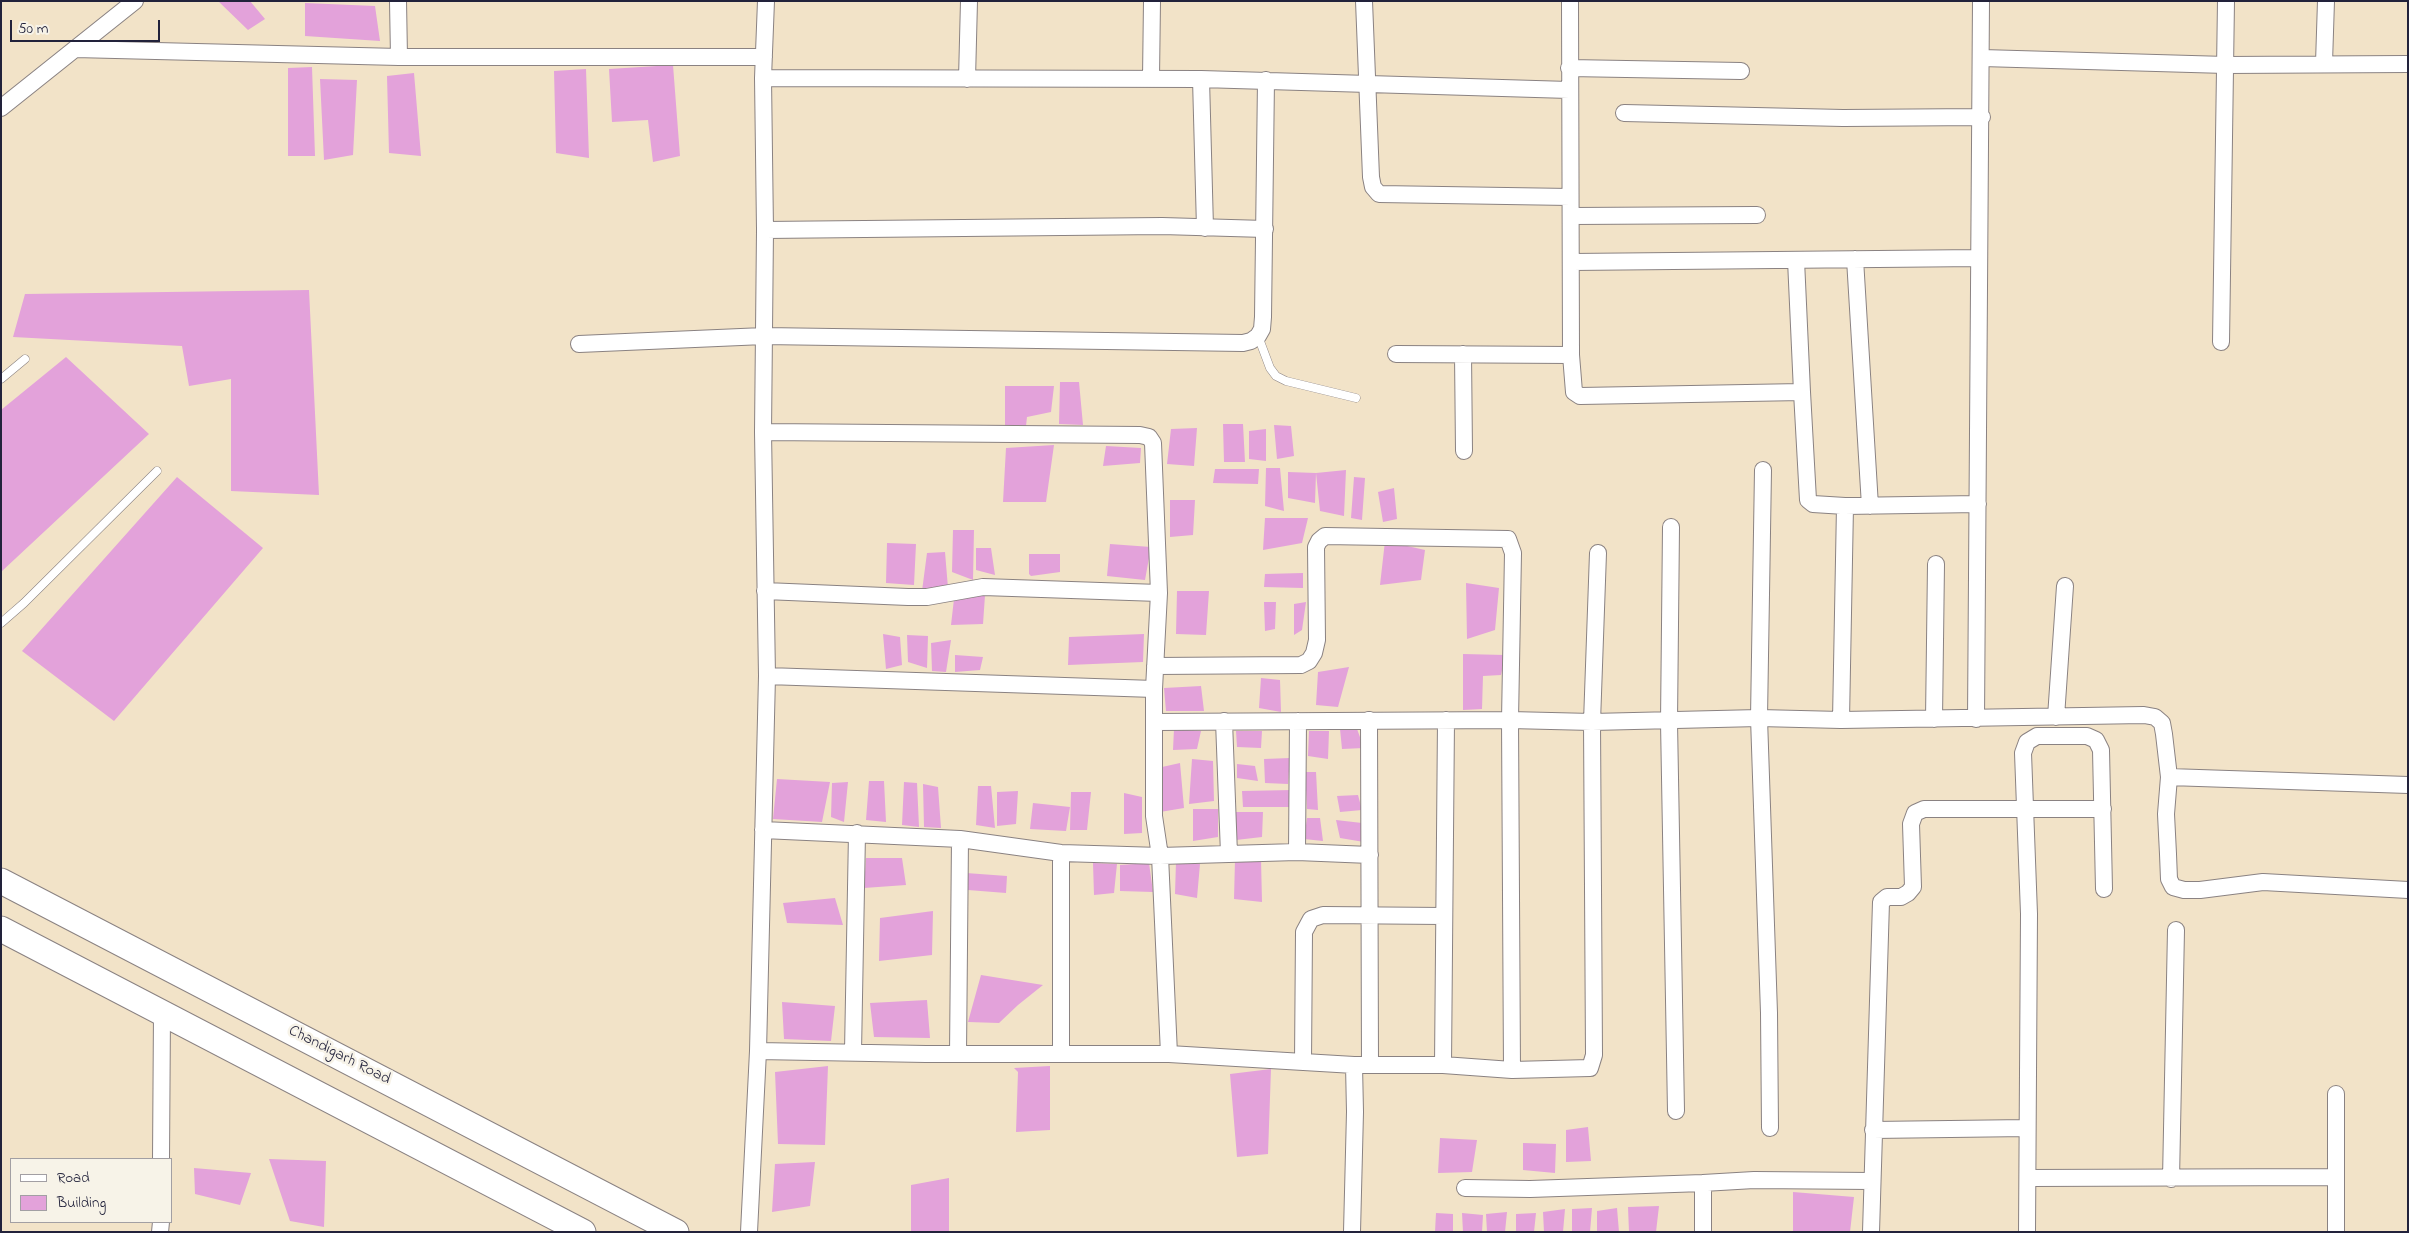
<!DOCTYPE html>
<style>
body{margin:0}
#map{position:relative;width:2409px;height:1233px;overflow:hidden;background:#f2e3c8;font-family:"Indie Flower",sans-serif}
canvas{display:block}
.frame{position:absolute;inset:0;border:2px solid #22223b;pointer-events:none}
.legend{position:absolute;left:10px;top:1158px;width:162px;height:65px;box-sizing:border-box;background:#f7f3e8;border:1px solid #a29fa3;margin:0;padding:6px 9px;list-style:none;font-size:15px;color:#22223b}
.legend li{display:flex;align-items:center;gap:10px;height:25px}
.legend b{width:25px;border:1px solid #a29fa3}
.scale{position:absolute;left:10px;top:20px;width:150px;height:22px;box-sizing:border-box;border:2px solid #22223b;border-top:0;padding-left:6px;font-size:15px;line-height:18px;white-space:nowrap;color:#22223b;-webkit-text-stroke:4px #f7f3e8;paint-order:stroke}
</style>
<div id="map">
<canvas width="2409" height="1233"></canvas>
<div class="frame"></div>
<ul class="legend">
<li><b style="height:6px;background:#fff"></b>Road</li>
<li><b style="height:14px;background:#e3a2da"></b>Building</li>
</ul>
<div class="scale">50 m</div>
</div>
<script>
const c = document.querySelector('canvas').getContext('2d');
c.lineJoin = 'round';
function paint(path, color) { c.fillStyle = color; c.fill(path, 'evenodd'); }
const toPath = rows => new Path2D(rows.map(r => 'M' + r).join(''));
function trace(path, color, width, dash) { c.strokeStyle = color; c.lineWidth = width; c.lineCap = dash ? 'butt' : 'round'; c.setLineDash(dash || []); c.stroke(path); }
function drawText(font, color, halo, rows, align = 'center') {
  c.font = font + ' "Indie Flower",sans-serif'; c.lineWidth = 5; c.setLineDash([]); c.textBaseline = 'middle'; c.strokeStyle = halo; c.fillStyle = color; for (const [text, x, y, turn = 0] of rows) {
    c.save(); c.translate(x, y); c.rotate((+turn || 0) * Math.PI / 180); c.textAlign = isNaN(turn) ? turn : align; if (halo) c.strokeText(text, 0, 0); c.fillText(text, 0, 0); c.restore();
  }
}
paint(toPath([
 [218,1,250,1,265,19,248,30],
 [305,3,375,6,380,41,305,36],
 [673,65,680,156,653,162,648,120,612,122,609,69],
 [312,67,315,156,288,156,288,68],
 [586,69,589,158,556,153,554,71],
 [414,73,421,156,389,153,387,76],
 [320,79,357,80,353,155,324,160],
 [309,290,319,495,231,491,231,379,189,386,182,346,13,337,25,294],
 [66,357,149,434,1,572,1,410],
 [1060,382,1079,382,1083,425,1059,424],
 [1005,386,1054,386,1051,412,1027,417,1026,426,1005,426],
 [1223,424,1243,424,1245,462,1224,462],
 [1274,425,1291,426,1294,456,1277,459],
 [1197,428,1194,466,1167,464,1171,429],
 [1266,429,1266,461,1249,459,1249,431],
 [1054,445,1046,502,1003,502,1006,448],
 [1106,446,1141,448,1140,463,1103,466],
 [1266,468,1280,468,1284,511,1265,506],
 [1215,469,1259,469,1258,484,1213,483],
 [1346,470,1344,516,1320,511,1316,473],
 [1288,472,1316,473,1315,503,1288,498],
 [177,477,263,548,114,721,22,651],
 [1354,477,1365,478,1362,520,1351,518],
 [1394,488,1397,519,1383,522,1378,492],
 [1170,500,1195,500,1193,535,1170,537],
 [1265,518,1308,518,1302,543,1263,550],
 [953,530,974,530,973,580,952,572],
 [1385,541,1425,550,1421,580,1380,585],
 [887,543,916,544,914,585,886,583],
 [1110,544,1151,547,1145,580,1107,576],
 [976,548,991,548,995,575,976,570],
 [945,552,948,588,922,591,927,553],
 [1029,554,1060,554,1060,572,1031,576,1029,574],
 [1303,573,1303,588,1264,587,1265,574],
 [1466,583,1499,588,1495,630,1467,639],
 [1177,591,1209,591,1206,635,1176,634],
 [985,595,983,624,951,625,954,599],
 [1264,602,1276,602,1275,629,1265,631],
 [1306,602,1302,630,1294,635,1294,604],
 [883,634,900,637,902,665,886,669],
 [1144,634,1143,662,1068,665,1069,637],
 [907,635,928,636,927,668,908,662],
 [951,640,946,672,932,671,931,643],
 [1463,654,1505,655,1501,675,1483,676,1482,709,1463,710],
 [955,655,983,657,980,670,955,672],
 [1349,667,1338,707,1316,705,1318,672],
 [1261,678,1280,680,1281,712,1259,708],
 [1201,686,1204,711,1166,711,1164,688],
 [1174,729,1201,731,1197,749,1173,750],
 [1340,729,1357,729,1364,748,1342,749],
 [1236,731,1262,731,1261,748,1237,747],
 [1309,731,1329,731,1328,759,1308,756],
 [1290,758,1288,784,1265,783,1264,759],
 [1192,759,1213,761,1214,801,1189,804],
 [1180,763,1184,808,1160,812,1162,767],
 [1237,764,1255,766,1258,781,1237,778],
 [1305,772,1316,772,1318,810,1307,809],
 [777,779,830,782,822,822,773,819],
 [869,781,884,781,886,822,866,820],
 [848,782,844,822,831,817,832,783],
 [904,782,917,783,919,827,902,825],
 [923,784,938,787,941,828,924,827],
 [978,786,991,786,995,828,976,825],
 [1293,790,1291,807,1243,807,1242,791],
 [1018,791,1016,824,997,826,997,792],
 [1071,792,1091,792,1087,830,1070,830],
 [1124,793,1142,797,1142,833,1124,834],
 [1358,795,1362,810,1340,812,1337,796],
 [1033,803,1070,807,1066,831,1030,829],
 [1193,809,1218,809,1218,837,1193,841],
 [1236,812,1263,812,1262,837,1236,840],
 [1307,818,1320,818,1323,841,1304,839],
 [1336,820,1362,823,1364,842,1340,838],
 [866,858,902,858,906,885,864,888],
 [1261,859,1262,902,1234,899,1235,860],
 [1176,862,1200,864,1197,898,1175,894],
 [1093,863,1117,864,1114,893,1094,895],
 [1149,863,1153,892,1120,891,1120,865],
 [966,873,1007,876,1006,893,968,890],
 [835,898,843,925,787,923,783,903],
 [933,911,932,955,879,961,880,918],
 [981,975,1043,985,1018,1005,999,1023,968,1022],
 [927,1000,930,1038,874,1037,870,1003],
 [782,1002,835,1006,831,1041,784,1039],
 [828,1066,825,1145,778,1144,775,1072],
 [1050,1066,1050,1130,1016,1132,1018,1072,1014,1068],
 [1271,1069,1268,1154,1237,1157,1230,1074],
 [1588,1127,1591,1161,1566,1162,1566,1130],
 [1440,1138,1477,1140,1472,1172,1438,1173],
 [1523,1143,1556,1144,1555,1173,1523,1170],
 [269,1159,326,1161,324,1227,290,1221],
 [815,1162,810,1206,772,1212,775,1164],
 [194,1168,251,1173,240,1205,195,1194],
 [949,1178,949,1232,911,1232,911,1185],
 [1793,1192,1854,1197,1850,1232,1793,1232],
 [1659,1206,1656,1232,1629,1232,1628,1207],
 [1592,1208,1590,1232,1572,1232,1572,1209],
 [1617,1208,1619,1232,1597,1232,1597,1211],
 [1565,1209,1563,1232,1544,1232,1543,1212],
 [1507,1212,1505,1232,1487,1232,1486,1214],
 [1436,1213,1453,1214,1453,1232,1435,1232],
 [1462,1213,1483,1215,1482,1232,1463,1232],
 [1536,1213,1534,1232,1516,1232,1516,1214]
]), '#e3a2da');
const lane = toPath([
 [1258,336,1270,368,1276,376,1286,381,1356,398],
 [1,379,25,359],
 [1,623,24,603,157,471]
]);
const street = toPath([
 [398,1,399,57],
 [1364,1,1371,177,1373,187,1379,194,1570,197],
 [1570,1,1571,355,1574,392,1580,396,1802,392,1808,500,1813,504,1845,506,1978,504],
 [75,49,399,57,764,57],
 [1982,58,2226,65,2408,64],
 [2324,63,2326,1],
 [1569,68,1741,71],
 [763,78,1201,79,1569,90],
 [1151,78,1152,1],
 [967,79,969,1],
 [1201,79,1205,228],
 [1,108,135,1],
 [1624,113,1843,118,1982,117],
 [1571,216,1757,215],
 [765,230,1162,226,1265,229],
 [1855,259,1870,506],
 [1796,260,1802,392],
 [1572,262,1979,258],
 [2221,342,2226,1],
 [579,344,764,336,1243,343,1251,341,1258,336,1262,329,1263,317,1266,80],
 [1396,354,1571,355],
 [1463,354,1464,451],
 [763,432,1140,435,1149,437,1153,443,1159,593,1154,689,1154,816,1160,856,1169,1054],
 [1763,470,1759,718,1769,1013,1770,1128],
 [1671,527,1669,722,1676,1111],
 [765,591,908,597,927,597,983,587,1159,593],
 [1155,666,1301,665,1309,661,1314,653,1317,640,1316,547,1319,541,1325,536,1508,539,1513,553,1510,720,1512,1070],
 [767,676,1154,689],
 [2056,717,2065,586],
 [1934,719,1936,564],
 [1976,719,1981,1],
 [1369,720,1370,1065],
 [1841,720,1845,506],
 [1224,721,1229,854],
 [1155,722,1510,720,1592,722,1759,718,1841,720,2144,715,2155,717,2162,723,2164,734,2169,777,2166,814,2168,854,2169,879,2173,887,2184,890,2200,890,2263,882,2408,890],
 [2169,777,2408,785],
 [763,830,960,839,1061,853,1160,856,1297,852,1370,855],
 [1297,852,1298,721],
 [1061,853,1061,1053],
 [758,1051,926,1054,1169,1054,1354,1065,1443,1065,1512,1070,1590,1068,1594,1055,1592,722,1598,553],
 [853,1052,857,833],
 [958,1054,960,839],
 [1303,1062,1304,932,1311,919,1323,915,1444,916],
 [1443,1065,1446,720],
 [1873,1130,2027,1128],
 [161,1159,162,1013],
 [2028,1178,2336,1177],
 [2171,1179,2176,930],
 [1703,1183,1754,1180,1872,1181],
 [1465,1188,1530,1189,1703,1183,1703,1232],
 [160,1232,161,1222],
 [749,1232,758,1051,767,676,763,432,765,230,763,78,766,1],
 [1352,1232,1355,1112,1354,1065],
 [1871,1232,1881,902,1887,897,1901,897,1908,893,1913,887,1911,824,1915,813,1924,809,2103,809],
 [2027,1232,2029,914,2023,753,2027,742,2037,736,2087,736,2096,740,2101,750,2104,889],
 [2336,1232,2336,1094]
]);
const primary = toPath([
 [1,881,676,1232],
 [1,929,583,1232]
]);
trace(lane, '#8a8282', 9);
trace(street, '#8a8282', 18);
trace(primary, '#8a8282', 27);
trace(lane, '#fff', 8);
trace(street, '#fff', 16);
trace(primary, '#fff', 25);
drawText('16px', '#22223b', '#f7f3e8', [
 ["Chandigarh Road",339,1056,27]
]);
</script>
